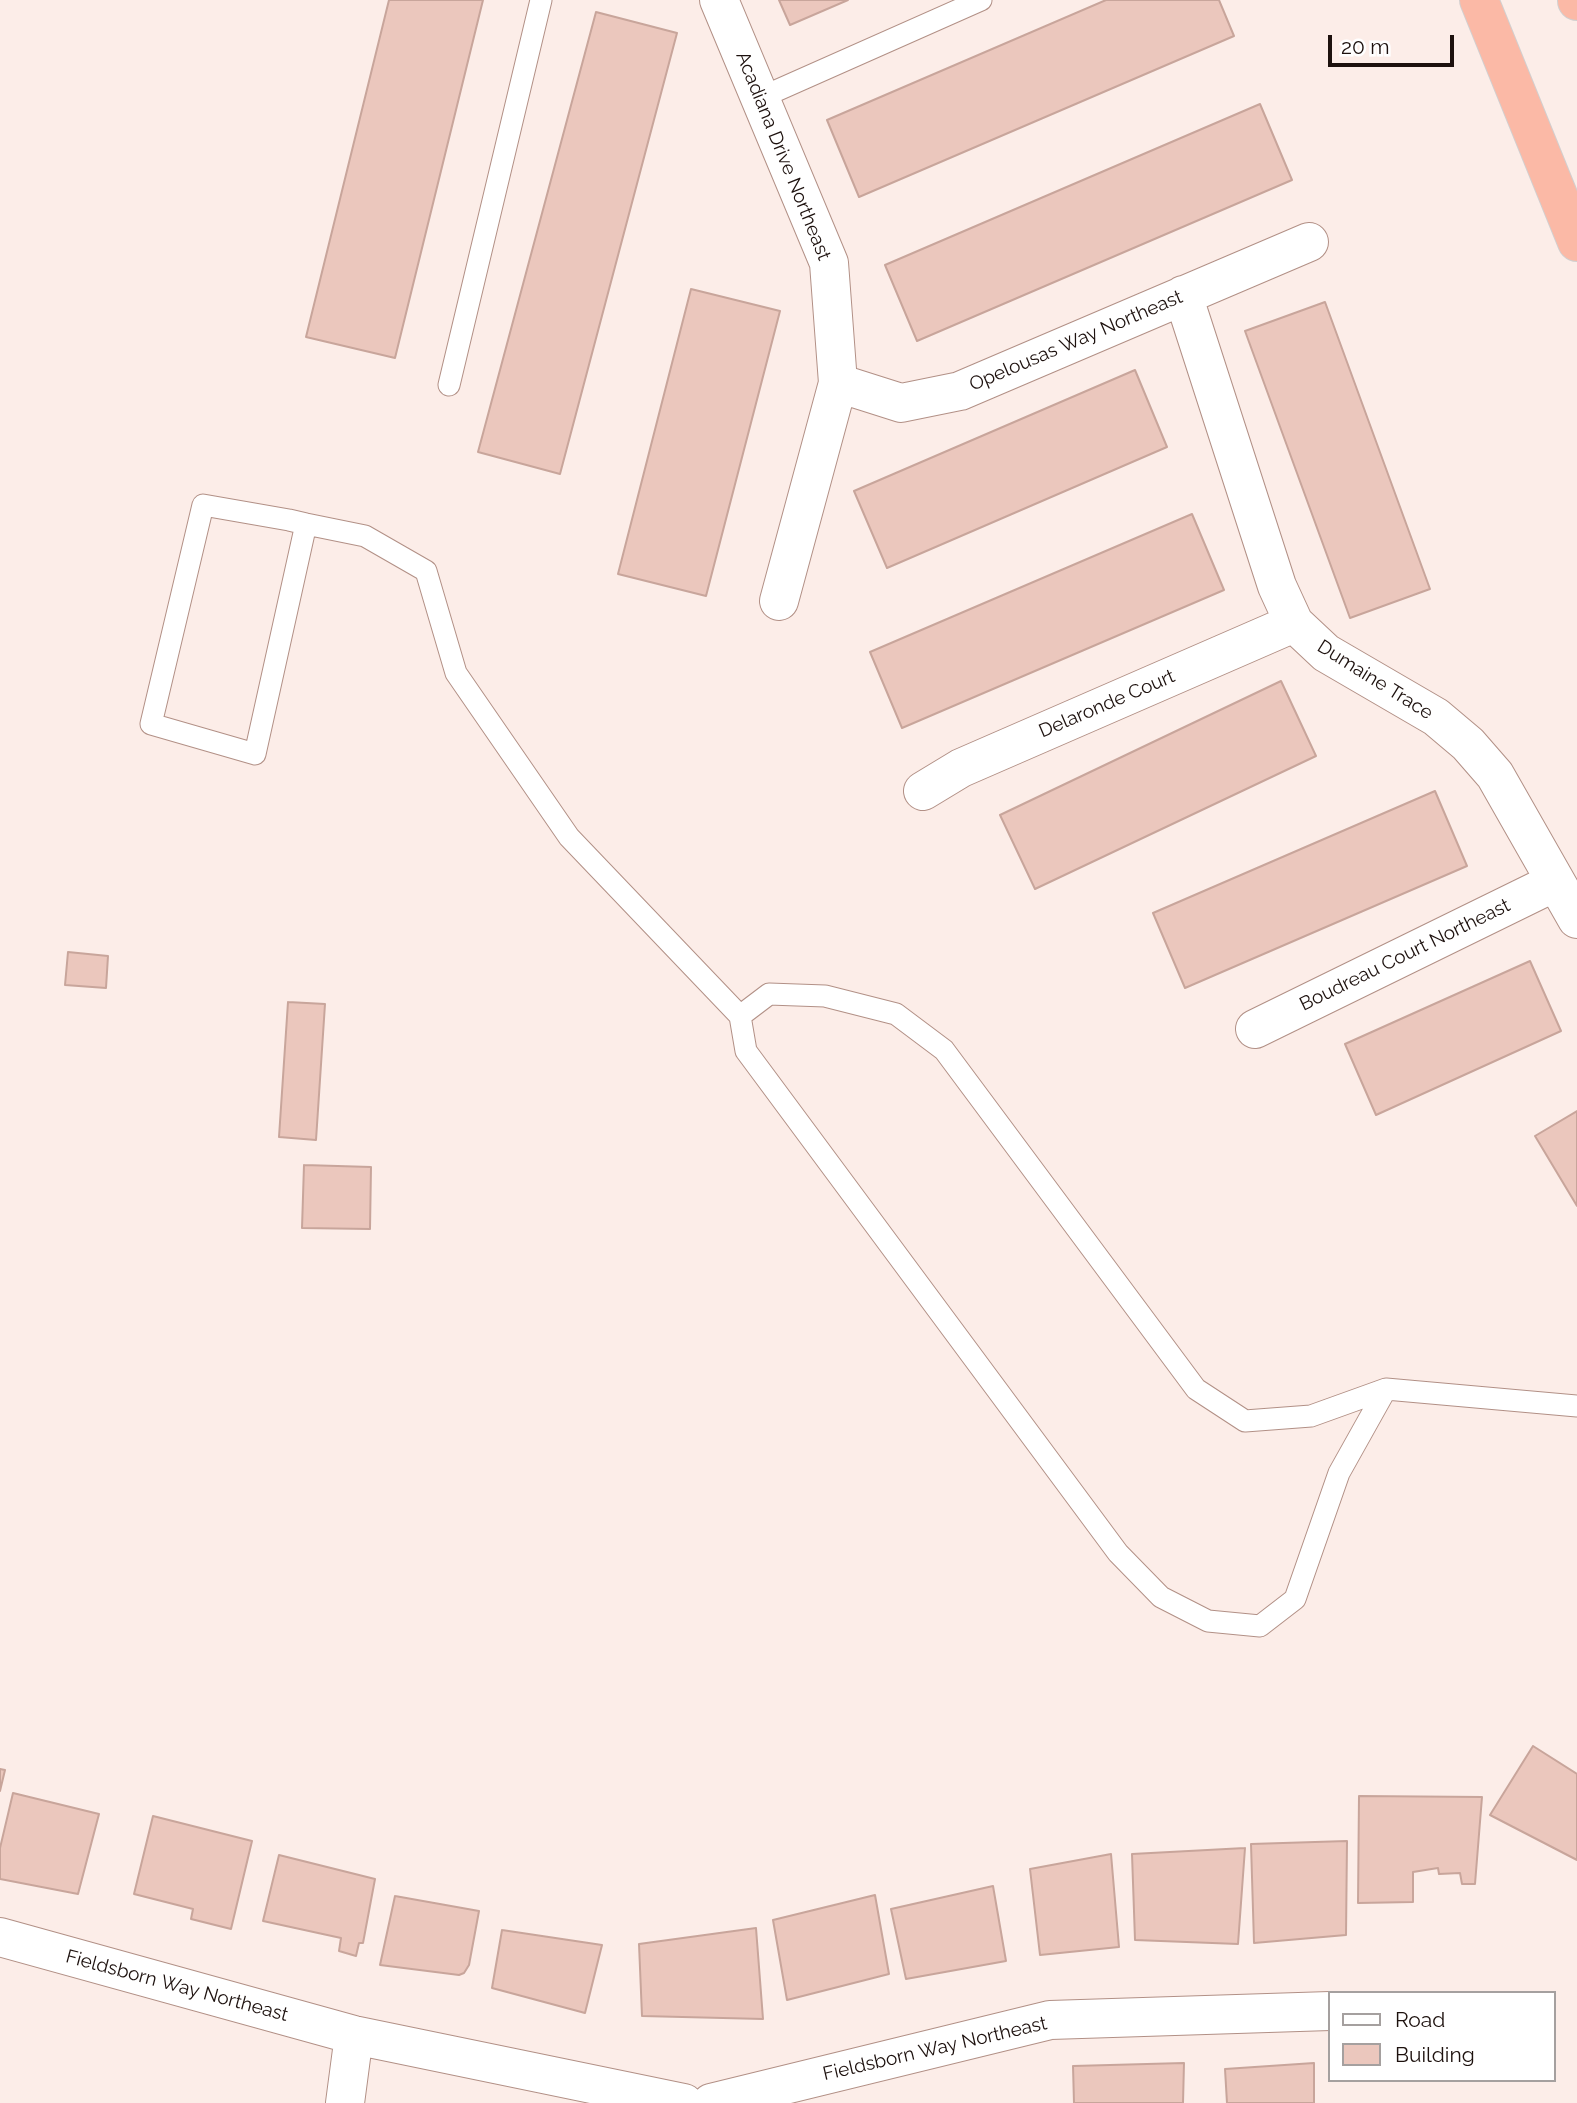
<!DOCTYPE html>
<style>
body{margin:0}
#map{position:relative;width:1577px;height:2103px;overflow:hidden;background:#fcede8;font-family:Raleway,sans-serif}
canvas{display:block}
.legend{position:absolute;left:1328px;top:1991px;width:228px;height:91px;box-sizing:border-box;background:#fff;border:2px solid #a5a09f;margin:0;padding:9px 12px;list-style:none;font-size:21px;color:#1d110e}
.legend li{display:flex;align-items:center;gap:14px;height:35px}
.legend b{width:35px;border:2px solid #a5a09f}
.scale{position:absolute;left:1328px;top:35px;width:126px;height:32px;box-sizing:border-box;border:4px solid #1d110e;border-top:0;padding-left:9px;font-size:21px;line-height:24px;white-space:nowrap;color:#1d110e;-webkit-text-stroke:5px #fff;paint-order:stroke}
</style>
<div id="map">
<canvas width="1577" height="2103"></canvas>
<ul class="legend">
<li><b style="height:9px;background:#fff"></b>Road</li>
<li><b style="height:19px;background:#ebc7bd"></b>Building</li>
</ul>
<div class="scale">20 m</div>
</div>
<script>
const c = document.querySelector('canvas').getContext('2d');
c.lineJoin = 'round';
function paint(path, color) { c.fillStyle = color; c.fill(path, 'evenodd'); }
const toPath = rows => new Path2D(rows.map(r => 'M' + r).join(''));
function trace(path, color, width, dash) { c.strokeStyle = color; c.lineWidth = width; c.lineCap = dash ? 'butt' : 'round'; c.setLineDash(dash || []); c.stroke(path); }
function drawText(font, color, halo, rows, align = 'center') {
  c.font = font + ' Raleway,sans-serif'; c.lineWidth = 6; c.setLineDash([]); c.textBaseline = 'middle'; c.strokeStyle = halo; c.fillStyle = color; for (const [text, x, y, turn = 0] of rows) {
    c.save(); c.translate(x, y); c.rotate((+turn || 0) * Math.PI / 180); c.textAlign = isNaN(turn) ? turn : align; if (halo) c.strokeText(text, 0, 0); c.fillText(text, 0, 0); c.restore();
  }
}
const building = toPath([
 [389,0,483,0,395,358,306,337,389,0],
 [779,0,848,0,790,25,779,0],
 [1106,0,1219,0,1234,36,859,197,827,120,1106,0],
 [596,12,677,33,560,474,478,452,596,12],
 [1260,104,1292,180,917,341,885,265,1260,104],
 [691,289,780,311,706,596,618,574,691,289],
 [1325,302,1430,589,1350,618,1245,331,1325,302],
 [1135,370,1167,447,887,568,854,491,1135,370],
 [1192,514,1224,590,902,728,870,652,1192,514],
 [1281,681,1316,756,1035,889,1000,815,1281,681],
 [1435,791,1467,866,1185,988,1153,913,1435,791],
 [68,952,108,956,106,988,65,985,68,952],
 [1530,961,1561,1031,1376,1115,1345,1044,1530,961],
 [288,1002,325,1004,316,1140,279,1137,288,1002],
 [1577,1111,1577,1206,1535,1136,1577,1111],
 [304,1165,371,1167,370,1229,302,1228,304,1165],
 [1533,1746,1577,1774,1577,1860,1490,1815,1533,1746],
 [0,1769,5,1770,0,1791,0,1769],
 [13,1793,99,1814,78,1894,0,1879,0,1848,13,1793],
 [1359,1796,1482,1797,1475,1884,1462,1884,1460,1873,1439,1874,1438,1868,1413,1872,1413,1902,1358,1903,1359,1796],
 [153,1816,252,1841,231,1929,191,1919,193,1909,134,1894,153,1816],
 [1347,1841,1346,1935,1254,1943,1251,1844,1347,1841],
 [1245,1848,1238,1944,1135,1940,1132,1854,1245,1848],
 [1111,1854,1119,1947,1040,1955,1030,1869,1111,1854],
 [279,1855,375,1879,363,1943,359,1943,356,1956,339,1951,341,1938,263,1921,279,1855],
 [993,1886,1006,1961,906,1979,891,1909,993,1886],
 [875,1895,889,1974,787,2000,773,1920,875,1895],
 [395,1896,479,1911,469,1965,464,1973,459,1975,380,1965,395,1896],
 [756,1928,763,2019,642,2016,639,1944,756,1928],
 [502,1930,602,1945,585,2013,492,1988,502,1930],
 [1184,2063,1183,2103,1074,2103,1073,2066,1184,2063],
 [1314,2063,1314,2103,1227,2103,1225,2069,1314,2063]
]);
paint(building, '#ebc7bd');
trace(building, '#c8a59b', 2);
const service = toPath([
 [760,98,981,0],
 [449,385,541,0],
 [306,524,255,754,151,724,203,505,289,520,306,524,365,536,426,571,456,673,569,837,740,1016],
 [1386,1389,1339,1473,1295,1599,1260,1626,1208,1621,1161,1597,1118,1553,746,1051,740,1016,769,994,825,996,896,1014,944,1050,1196,1389,1245,1421,1311,1416,1386,1389,1577,1406]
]);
const minor = toPath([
 [719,0,829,263,838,383,779,601],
 [1183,295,1277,586,1294,623,1326,653,1436,717,1468,744,1495,775,1577,919],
 [838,383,901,403,960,391,1309,242],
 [923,791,961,768,1294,623],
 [1255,1029,1555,882],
 [0,1937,354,2035,684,2103],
 [345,2103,354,2035],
 [711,2103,1050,2020,1330,2011]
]);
const motorway = toPath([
 [1479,0,1577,242],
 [1577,0,1577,1]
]);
trace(service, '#b29086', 23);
trace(minor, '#b29086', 40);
trace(motorway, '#d2cfcf', 40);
trace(service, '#fff', 21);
trace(minor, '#fff', 38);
trace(motorway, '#fbb9a6', 38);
drawText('19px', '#1d110e', '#fff', [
 ["Acadiana Drive Northeast",783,156,68],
 ["Opelousas Way Northeast",1076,341,-23],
 ["Dumaine Trace",1375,680,32],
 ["Delaronde Court",1107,704,-23],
 ["Boudreau Court Northeast",1405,955,-26],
 ["Fieldsborn Way Northeast",177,1986,15],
 ["Fieldsborn Way Northeast",935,2049,-13]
]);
</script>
